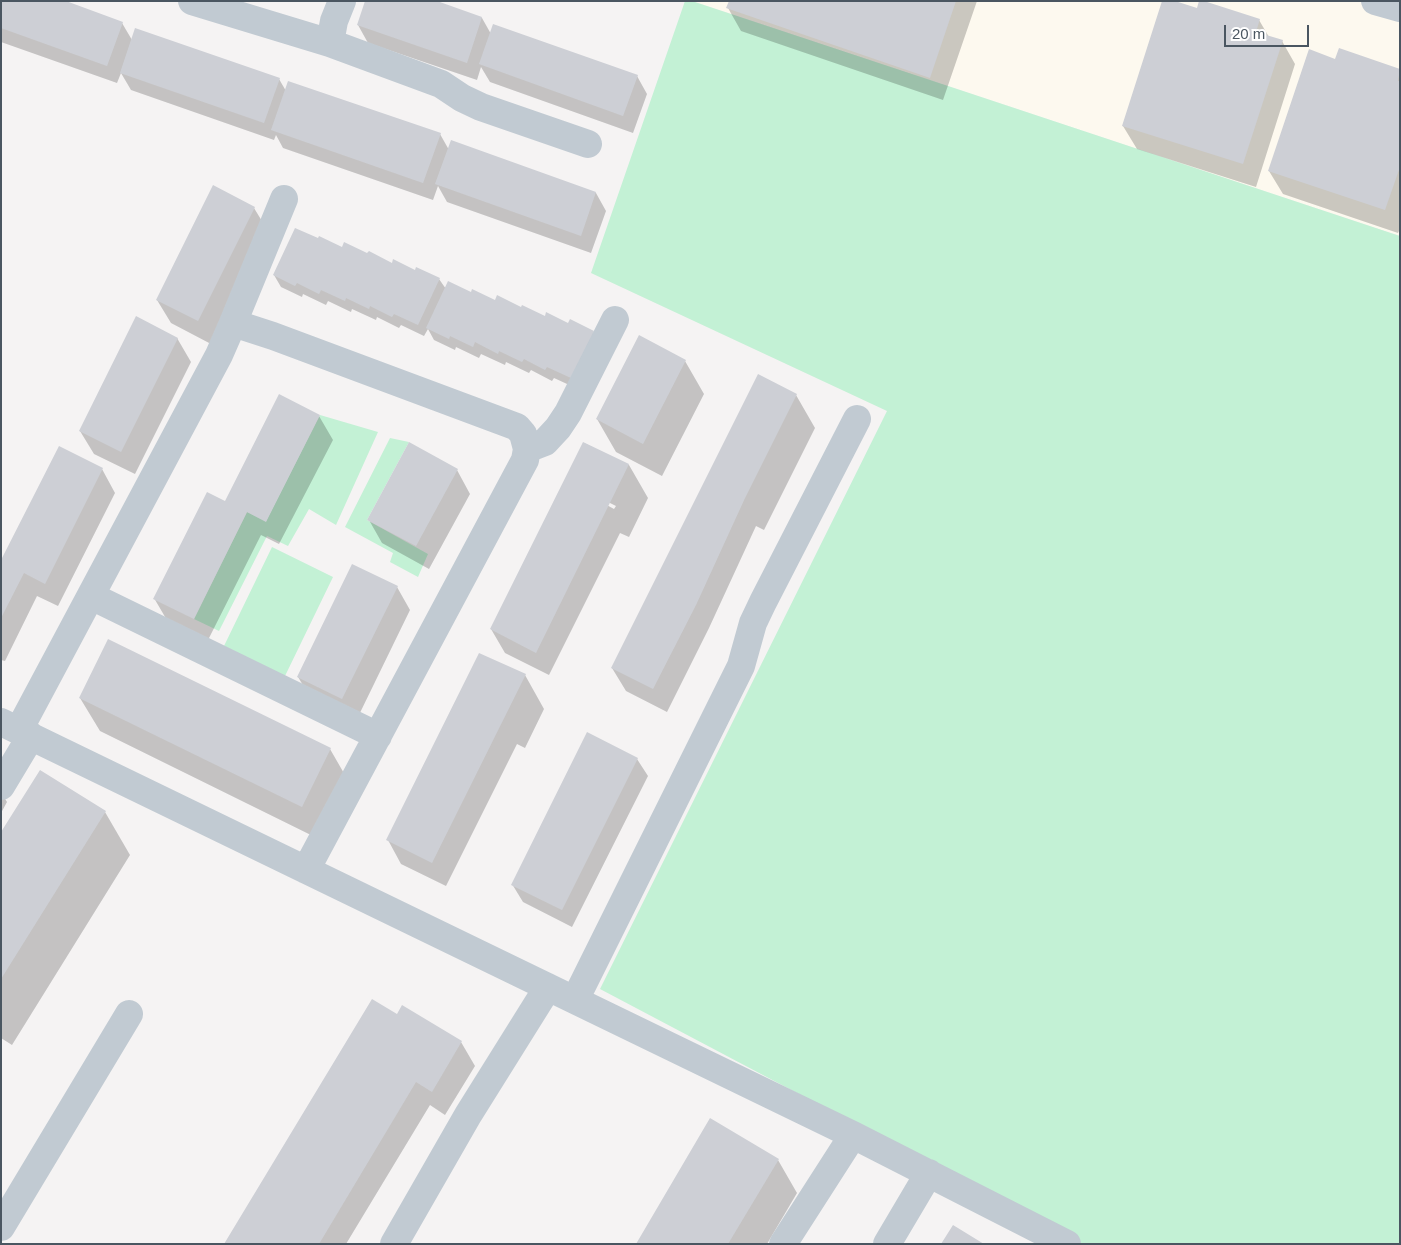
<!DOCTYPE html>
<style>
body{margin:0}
#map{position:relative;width:1401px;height:1245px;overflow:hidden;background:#f5f3f3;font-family:Helvetica,sans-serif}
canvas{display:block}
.frame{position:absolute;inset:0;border:2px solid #4a5661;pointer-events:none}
.scale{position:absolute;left:1224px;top:25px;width:85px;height:22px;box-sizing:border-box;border:2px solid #4a5661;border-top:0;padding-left:6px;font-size:15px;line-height:18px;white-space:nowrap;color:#4a5661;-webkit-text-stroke:4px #fff;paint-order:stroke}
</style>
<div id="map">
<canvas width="1401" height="1245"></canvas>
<div class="frame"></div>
<div class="scale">20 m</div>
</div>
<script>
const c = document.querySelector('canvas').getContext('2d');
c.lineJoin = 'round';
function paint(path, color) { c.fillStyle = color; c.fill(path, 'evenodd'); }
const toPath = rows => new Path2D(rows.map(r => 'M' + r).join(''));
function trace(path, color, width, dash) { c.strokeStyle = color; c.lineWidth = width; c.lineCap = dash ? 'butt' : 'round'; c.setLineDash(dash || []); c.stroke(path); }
paint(toPath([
 [692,1,1400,1,1400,236]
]), '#fdf9ef');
paint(toPath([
 [685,1,692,1,1400,236,1400,1244,1083,1244,600,989,887,411,591,273],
 [320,415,378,432,336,525,309,509,288,546,267,536,219,631,194,619,247,512,266,521],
 [390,438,409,442,367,520,428,554,418,577,390,562,393,553,345,527],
 [272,547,333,577,285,676,224,646]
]), '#c3f1d5');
paint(toPath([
 [1,1,122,23,132,40,279,79,286,91,440,134,449,150,596,193,606,211,591,253,447,202,438,186,433,200,283,148,276,135,274,140,131,90,121,73,117,83,1,42],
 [730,1,977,1,943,100,741,31,728,8],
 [1198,10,1259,20,1269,37,1282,41,1295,64,1256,187,1137,149,1123,126],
 [482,18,491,34,637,76,647,94,633,133,490,82,481,67,477,80,368,43,358,25],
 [1336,60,1400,70,1400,229,1398,233,1283,194,1269,171],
 [254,208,268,231,211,344,171,323,157,300],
 [342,249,439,279,446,289,472,293,593,332,599,344,578,389,554,378,552,381,531,370,529,373,506,362,505,365,481,354,479,358,456,347,455,350,434,340,428,329,424,336,401,325,399,328,377,317,376,320,352,309,351,312,328,301,326,305,303,294,302,297,281,287,274,275],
 [177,338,191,362,135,474,94,454,80,431],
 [685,361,704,394,662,476,616,452,597,419],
 [796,395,815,428,764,530,756,526,709,628,667,712,626,691,612,668],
 [279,396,319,416,333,440,279,544,261,535,207,642,168,622,154,598,226,502],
 [584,443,629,465,648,498,629,537,620,533,549,675,505,653,491,629],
 [592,494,616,506,614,509,592,497],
 [102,469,115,493,58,606,37,596,5,661,1,660,1,562],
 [457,470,470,494,429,569,382,543,369,520],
 [397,587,410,610,356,721,312,700,298,677],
 [525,675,544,709,525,748,517,744,446,886,401,864,388,840],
 [80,698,330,749,349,782,321,840,100,731],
 [637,759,648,776,572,927,523,902,512,884],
 [1,792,7,802,1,813],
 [105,812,130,855,12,1045,1,1038,1,834],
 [397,1016,461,1042,475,1066,445,1115,430,1105,346,1244,226,1244],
 [778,1160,797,1193,767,1244,637,1244]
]), '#0003');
paint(toPath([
 [1,1,66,1,123,22,107,66,1,28],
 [365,1,437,1,482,17,467,63,357,25],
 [729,1,956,1,930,78,726,8],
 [1162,1,1175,1,1197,8,1199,1,1204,1,1260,19,1256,32,1283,40,1243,164,1122,126],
 [493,24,638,75,623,116,479,64],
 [135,28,280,78,264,123,120,73],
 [1339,48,1400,69,1398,81,1400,81,1400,167,1385,210,1268,171,1309,49,1335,59],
 [288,81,441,133,423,183,271,130],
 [451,140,596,192,581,236,435,184],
 [213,185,255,207,198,321,156,300],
 [295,228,318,238,319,236,342,247,344,242,367,253,369,251,392,263,393,259,415,270,416,267,440,278,418,325,394,314,392,317,370,306,369,309,346,298,345,301,321,290,319,294,297,283,295,286,273,275],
 [448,281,471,292,472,289,495,300,497,295,521,307,522,305,545,316,546,312,568,323,570,319,594,331,571,378,547,367,545,370,524,359,522,362,499,351,498,354,475,342,473,347,450,336,449,339,426,328],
 [136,316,178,338,121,452,79,431],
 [639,335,686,360,643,444,596,419],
 [758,374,797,394,745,498,696,605,653,689,611,668],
 [279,394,320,415,266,522,247,512,194,619,153,599,207,492,225,501],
 [409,442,458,469,416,546,367,520],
 [583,442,629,464,536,653,490,629],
 [59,446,103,468,45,584,24,573,1,618,1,560],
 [352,564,398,586,342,699,297,677],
 [108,639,331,748,302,807,79,698],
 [479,653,526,674,432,863,386,840],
 [587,732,638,758,562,910,511,885],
 [40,770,106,811,1,979,1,832],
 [372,999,397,1014,402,1005,462,1041,432,1092,416,1082,319,1244,224,1244],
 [710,1118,779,1159,728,1244,636,1244],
 [953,1225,984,1244,941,1244]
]), '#cdcfd5');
trace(toPath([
 [192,1,330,43,441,84,462,98,481,107,588,144],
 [330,43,334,21,342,1],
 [233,323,284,199],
 [527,449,545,442,558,428,568,413,615,320],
 [91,596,378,736],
 [1,722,853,1135,1067,1244],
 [19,730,219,355,233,323,273,336,517,427,523,434,527,449,525,460,306,870],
 [1,786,31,736],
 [575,1000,741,666,753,623,763,602,857,419],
 [1,1227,129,1014],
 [394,1244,468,1115,548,987],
 [783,1244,853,1135],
 [887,1244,929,1173]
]), '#c1cad2', 28);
trace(toPath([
 [1375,1,1400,8]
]), '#c1cad2', 28);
</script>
